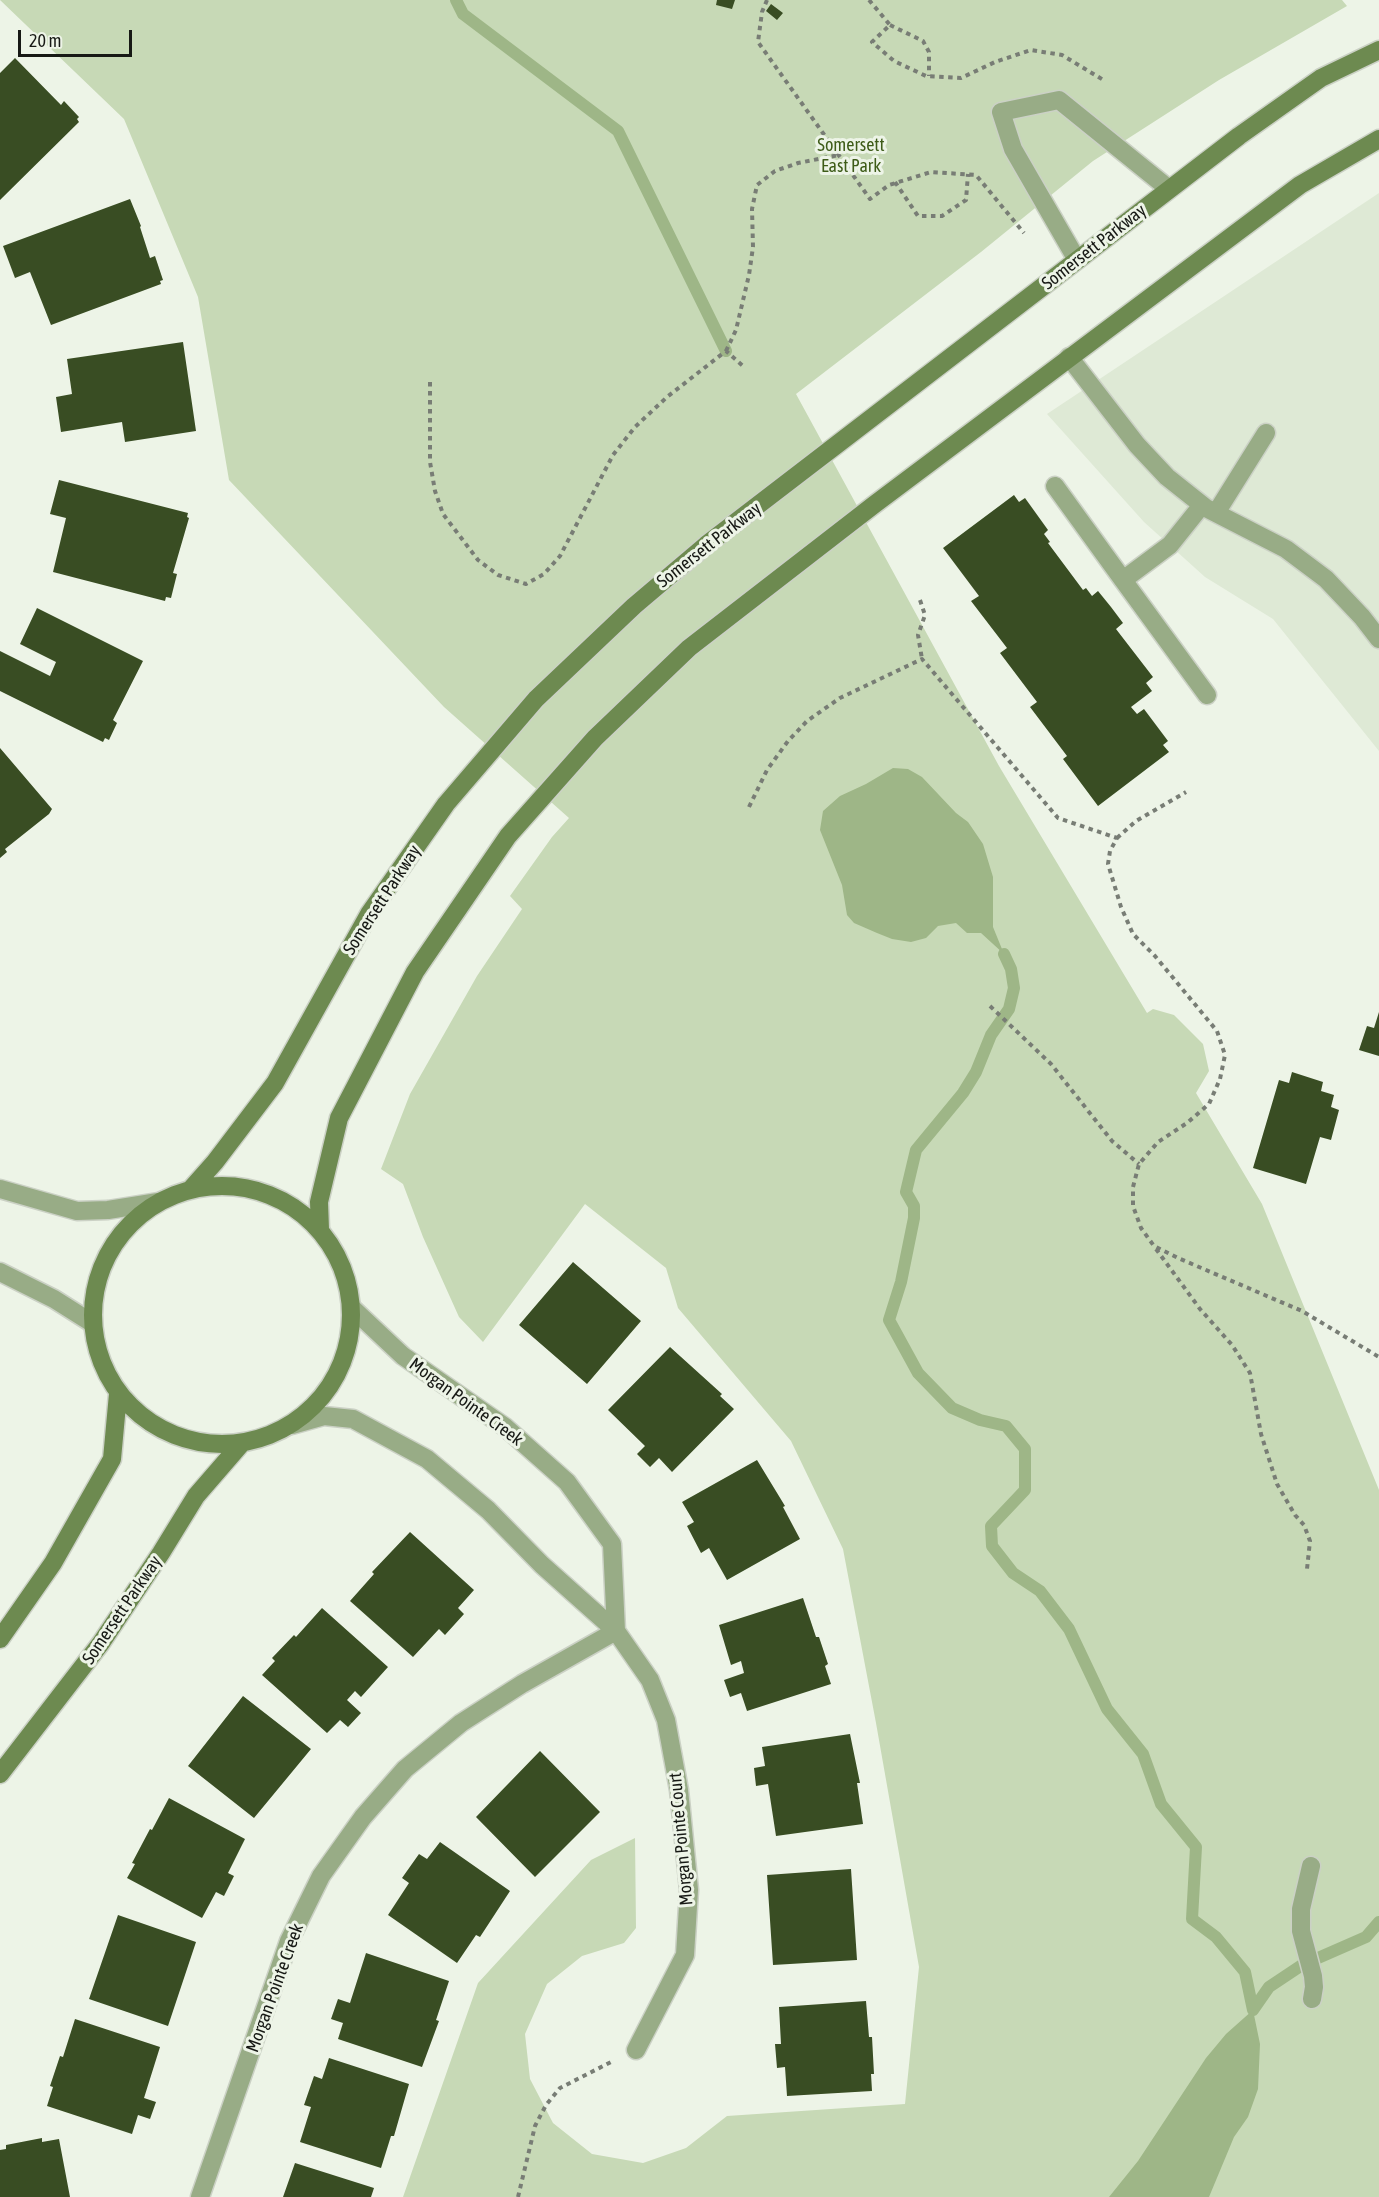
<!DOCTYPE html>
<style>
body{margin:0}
#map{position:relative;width:1379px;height:2197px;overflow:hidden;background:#edf4e7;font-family:"Asap Condensed",sans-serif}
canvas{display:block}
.scale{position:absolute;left:18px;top:30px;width:114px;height:27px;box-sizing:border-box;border:3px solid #171915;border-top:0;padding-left:8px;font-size:18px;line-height:21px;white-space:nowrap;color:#171915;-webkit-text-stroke:4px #edf4e7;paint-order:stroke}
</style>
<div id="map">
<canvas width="1379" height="2197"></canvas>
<div class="scale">20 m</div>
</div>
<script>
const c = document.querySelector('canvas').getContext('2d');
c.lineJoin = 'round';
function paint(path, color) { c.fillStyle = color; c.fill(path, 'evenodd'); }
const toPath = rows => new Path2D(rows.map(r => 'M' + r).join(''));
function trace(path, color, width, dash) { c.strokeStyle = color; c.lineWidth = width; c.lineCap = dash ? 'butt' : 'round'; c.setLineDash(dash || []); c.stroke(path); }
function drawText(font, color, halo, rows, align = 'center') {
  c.font = font + ' "Asap Condensed",sans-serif'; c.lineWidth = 6; c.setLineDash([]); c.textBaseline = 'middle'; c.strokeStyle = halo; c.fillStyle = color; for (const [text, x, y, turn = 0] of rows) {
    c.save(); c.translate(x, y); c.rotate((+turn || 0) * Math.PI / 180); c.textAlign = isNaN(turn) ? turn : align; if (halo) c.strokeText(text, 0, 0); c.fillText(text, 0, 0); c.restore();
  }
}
paint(toPath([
 [1379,193,1379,751,1273,619,1205,577,1144,522,1047,414]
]), '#dee9d5');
paint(toPath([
 [0,0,1342,0,1347,6,1219,80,1093,161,981,252,796,394,999,766,1147,1013,1153,1009,1174,1015,1203,1044,1209,1071,1196,1093,1262,1204,1379,1490,1379,2197,403,2197,478,1983,591,1860,635,1838,636,1928,624,1943,582,1956,547,1984,525,2034,530,2079,553,2123,592,2154,643,2163,686,2148,727,2116,905,2104,919,1967,876,1723,843,1549,791,1441,678,1308,666,1268,585,1204,483,1342,459,1317,423,1237,403,1184,381,1169,410,1094,477,976,522,909,510,896,552,837,569,818,444,707,229,480,198,297,124,119]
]), '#c7d9b6');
paint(toPath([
 [893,768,908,769,922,777,956,813,968,822,983,844,993,877,993,927,1004,954,981,933,967,933,956,923,938,926,926,938,911,942,892,939,877,933,854,923,847,915,842,885,820,830,823,811,840,796,866,784],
 [1253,2010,1260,2044,1258,2089,1248,2117,1234,2137,1209,2197,1109,2197,1138,2161,1206,2058,1226,2034]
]), '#9eb687');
trace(toPath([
 [456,0,463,14,618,131,726,351],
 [1004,954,1011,969,1014,988,1009,1009,991,1035,976,1072,963,1093,916,1150,906,1192,914,1206,914,1218,901,1282,889,1320,918,1373,952,1408,980,1420,1006,1426,1025,1449,1025,1490,991,1526,992,1546,1013,1573,1040,1591,1069,1629,1107,1709,1143,1754,1161,1804,1196,1847,1192,1919,1216,1937,1245,1972,1253,2010],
 [1253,2010,1269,1987,1302,1965,1366,1937,1379,1922]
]), '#9eb687', 12);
paint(toPath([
 [717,0,735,0,732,9,716,5],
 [771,4,783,13,777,20,766,11],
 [15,58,61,105,64,101,79,117,77,119,79,122,0,200,0,73],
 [130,199,141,226,140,227,150,258,155,256,163,280,160,281,161,284,51,325,30,272,15,278,3,246],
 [183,342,196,431,125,442,122,422,61,432,56,397,72,394,67,359],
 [59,480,188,513,187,517,189,518,173,573,177,574,171,598,166,597,165,601,53,572,66,518,50,514],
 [1014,495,1019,502,1025,498,1048,530,1044,534,1050,542,1048,543,1083,590,1086,588,1092,596,1098,591,1111,607,1123,623,1116,629,1153,677,1146,683,1152,691,1131,707,1137,714,1144,709,1168,741,1163,745,1169,752,1098,806,1063,759,1067,756,1030,707,1037,702,1000,653,1007,648,971,601,979,596,943,548],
 [37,608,143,661,113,720,117,723,109,740,105,738,103,742,0,691,0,651,50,676,56,662,20,644],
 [0,748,52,809,49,814,5,849,7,852,0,858],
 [1379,1012,1379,1056,1359,1050,1367,1026,1374,1028],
 [1292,1072,1323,1082,1321,1091,1334,1095,1331,1107,1339,1110,1331,1140,1320,1137,1306,1184,1253,1168,1279,1080,1289,1083],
 [573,1262,641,1321,587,1384,519,1325],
 [670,1347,722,1394,720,1396,734,1409,672,1472,659,1458,650,1467,637,1454,645,1446,608,1410],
 [757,1460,785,1506,783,1507,800,1539,727,1580,709,1548,701,1553,687,1526,694,1522,682,1502],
 [410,1532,474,1590,458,1608,464,1614,445,1635,439,1629,413,1657,350,1601,374,1574,372,1572],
 [803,1598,816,1637,819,1637,828,1664,825,1666,831,1684,747,1711,741,1693,730,1697,724,1680,744,1673,741,1661,731,1665,719,1625],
 [322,1608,388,1667,361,1697,355,1691,347,1700,361,1713,348,1727,340,1720,327,1733,262,1675,275,1661,272,1658,294,1635,296,1637],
 [243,1696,311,1749,254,1818,188,1766],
 [850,1734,860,1783,857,1783,863,1824,776,1836,768,1784,756,1786,754,1768,765,1766,762,1747],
 [540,1751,600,1812,535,1877,476,1817],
 [169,1798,245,1839,228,1873,234,1876,224,1896,216,1892,202,1918,127,1878,135,1864,132,1863,150,1829,152,1830],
 [440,1842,510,1891,480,1937,476,1935,457,1963,388,1915,409,1883,402,1878,419,1854,427,1859],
 [851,1869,857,1960,773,1965,767,1875],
 [118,1915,196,1942,168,2026,89,1999],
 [366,1953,449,1981,436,2020,439,2021,422,2067,338,2039,343,2023,331,2019,338,1999,350,2003],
 [866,2001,869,2037,872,2037,874,2074,871,2074,872,2091,787,2096,785,2067,777,2068,775,2044,781,2044,779,2007],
 [75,2019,160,2047,144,2098,156,2102,150,2119,138,2115,132,2134,47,2106,53,2087,50,2086,60,2056,63,2057],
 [329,2058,409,2084,394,2136,391,2136,381,2168,300,2142,311,2107,304,2105,314,2076,322,2079],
 [42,2138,42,2142,59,2139,70,2197,0,2197,0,2150,6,2149,6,2145],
 [295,2163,374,2188,371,2197,283,2197]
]), '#394d23');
const lane = toPath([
 [1077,260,1013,149,1001,112,1059,100,1169,189],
 [1069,357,1137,445,1167,477,1206,508,1286,549,1326,579,1362,617,1379,639],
 [1055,486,1123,580,1170,545,1202,505],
 [1216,513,1266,433],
 [1123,580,1207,695],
 [1311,1866,1301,1909,1301,1931,1313,1976,1314,1987,1312,1999]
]);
const street = toPath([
 [0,1189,77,1211,108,1210,158,1202],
 [0,1272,54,1299,92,1323],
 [352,1308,403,1356,505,1427,567,1482,612,1544,616,1631],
 [292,1425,324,1416,353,1419,427,1459,488,1510,542,1565,616,1631,650,1680,666,1720,679,1790,689,1890,685,1955,636,2050],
 [200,2197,289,1941,321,1876,363,1817,405,1769,461,1723,522,1684,616,1631]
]);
const secondary = toPath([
 '93 1315a129 129 0 1 1 258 0a129 129 0 1 1-258 0Z',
 [191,1189,215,1162,275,1083,369,914,446,804,536,699,634,606,706,545,1239,136,1321,78,1379,50],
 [320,1229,319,1202,339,1118,415,972,508,836,595,738,689,648,875,504,1300,185,1379,139],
 [0,1639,53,1563,112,1459,118,1394],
 [0,1774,101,1643,161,1553,196,1496,241,1444]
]);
trace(lane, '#cbd1c5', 21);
trace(street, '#cbd1c5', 21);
trace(secondary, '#cbd1c5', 21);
trace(toPath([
 [767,0,762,12,758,42,870,199,889,185,931,172,976,175,1024,233],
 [869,0,890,25,872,42,894,61,926,76,961,78,995,62,1031,50,1062,55,1105,81],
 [890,25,923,41,929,52,929,76],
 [895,182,918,216,942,216,966,200,968,174],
 [726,351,736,330,749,275,753,247,752,209,757,185,775,171,798,163,839,155],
 [430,382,430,462,435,491,443,514,478,560,498,575,526,584,544,574,560,556,613,455,635,427,667,397,726,351,743,366],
 [920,600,925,615,918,635,922,659],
 [749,807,767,770,788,741,807,721,840,698,922,659,1058,818,1117,838,1110,851,1108,864,1121,907,1133,934,1155,956,1217,1031,1225,1055,1220,1079,1209,1104,1187,1123,1158,1142,1139,1164,1133,1187,1133,1206,1141,1228,1154,1246,1178,1258,1302,1311,1379,1357],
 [1117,838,1136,821,1186,792],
 [990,1006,1051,1064,1112,1141,1139,1164],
 [1156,1249,1200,1309,1232,1345,1250,1373,1261,1434,1277,1484,1295,1515,1304,1525,1310,1541,1307,1569],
 [518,2197,535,2126,546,2105,560,2088,611,2062]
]), '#787d75', 4, [4.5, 4.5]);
trace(lane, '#98ac86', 18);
trace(street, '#98ac86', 18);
trace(secondary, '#6d8a50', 18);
drawText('18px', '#3e5c18', '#edf4e7', [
 ["Somersett",851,145],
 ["East Park",851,166]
]);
drawText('18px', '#171915', '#edf4e7', [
 ["Somersett Parkway",1094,247,-38],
 ["Somersett Parkway",709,545,-38],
 ["Somersett Parkway",382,900,-57],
 ["Morgan Pointe Creek",466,1402,36],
 ["Somersett Parkway",122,1610,-56],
 ["Morgan Pointe Court",681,1839,-95],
 ["Morgan Pointe Creek",275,1988,-70]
]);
</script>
